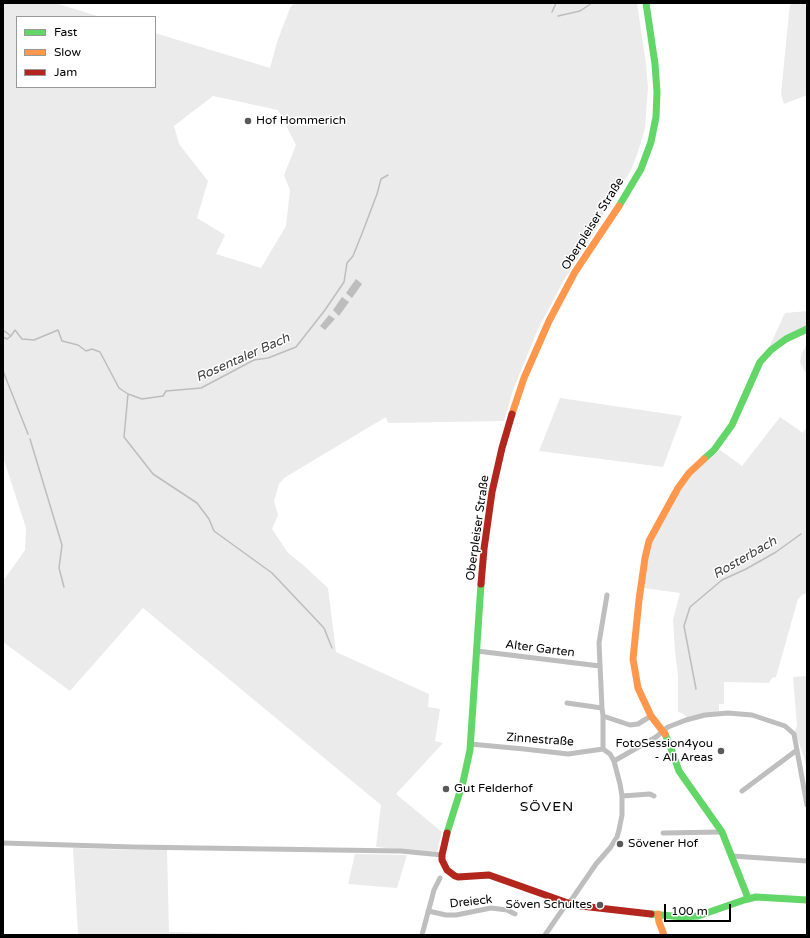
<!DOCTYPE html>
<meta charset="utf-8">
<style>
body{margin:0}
#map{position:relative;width:810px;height:938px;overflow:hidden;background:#fff;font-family:"Varela Round",sans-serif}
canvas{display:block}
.frame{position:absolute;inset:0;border:4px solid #000;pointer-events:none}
.legend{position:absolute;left:16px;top:16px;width:140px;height:72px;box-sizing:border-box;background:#fff;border:1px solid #999;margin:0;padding:5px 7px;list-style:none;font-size:12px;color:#000}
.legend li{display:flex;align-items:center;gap:8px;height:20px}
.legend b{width:20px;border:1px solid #999}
.scale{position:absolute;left:664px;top:904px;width:67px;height:18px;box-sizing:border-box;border:2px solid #000;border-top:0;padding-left:5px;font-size:12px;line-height:14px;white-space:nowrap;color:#000;-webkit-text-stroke:3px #fff;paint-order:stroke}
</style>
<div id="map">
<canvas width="810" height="938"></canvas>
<div class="frame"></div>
<ul class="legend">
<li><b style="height:5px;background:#63d668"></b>Fast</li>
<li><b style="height:5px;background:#ff974d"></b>Slow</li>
<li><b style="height:5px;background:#b3261e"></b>Jam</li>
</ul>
<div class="scale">100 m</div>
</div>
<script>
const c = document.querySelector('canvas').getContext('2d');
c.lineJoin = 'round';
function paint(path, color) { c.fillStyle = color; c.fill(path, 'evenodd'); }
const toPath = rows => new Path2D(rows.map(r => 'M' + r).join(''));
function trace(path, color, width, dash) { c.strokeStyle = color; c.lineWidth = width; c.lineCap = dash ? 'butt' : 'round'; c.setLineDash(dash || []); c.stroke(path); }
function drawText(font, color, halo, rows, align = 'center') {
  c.font = font + ' "Varela Round",sans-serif'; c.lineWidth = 3; c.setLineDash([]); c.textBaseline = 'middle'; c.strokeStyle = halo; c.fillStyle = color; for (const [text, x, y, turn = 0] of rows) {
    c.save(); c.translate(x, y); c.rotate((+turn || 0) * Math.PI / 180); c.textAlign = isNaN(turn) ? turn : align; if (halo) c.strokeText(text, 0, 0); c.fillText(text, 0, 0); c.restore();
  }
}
paint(toPath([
 [3,3,55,3,101,17,17,17,17,87,155,87,155,33,270,68,277,42,290,8,294,3,637,3,646,64,648,88,645,128,637,155,631,170,599,221,600,223,564,280,538,329,513,390,504,421,388,423,386,417,284,478,279,484,274,501,278,515,272,529,288,553,302,564,328,588,336,652,429,694,428,707,440,709,435,741,443,743,396,794,442,832,437,852,376,847,381,805,143,608,70,691,3,642,3,581,25,550,26,528,3,457],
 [213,96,278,110,296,145,284,175,290,190,286,226,261,268,216,254,225,235,197,218,208,181,179,144,174,126],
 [790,3,807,3,807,95,784,104,781,94],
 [807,311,807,327,770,348,770,345,785,313],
 [807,344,807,374,805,372,800,362,802,353],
 [560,398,682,416,663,467,539,451],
 [780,417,803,433,807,426,807,594,803,594,798,599,776,677,772,678,769,683,724,682,724,704,719,704,719,711,687,717,682,713,678,712,678,676,675,651,673,620,680,593,644,588,647,557,652,540,681,487,693,473,720,450,742,466],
 [807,676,807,772,804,757,795,731,797,726,793,677],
 [73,848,132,850,167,849,169,932,300,935,78,935],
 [355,854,407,855,397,888,348,884]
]), '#ebebeb');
paint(toPath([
 [356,279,362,284,352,298,346,293],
 [342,297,349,302,339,316,333,310],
 [329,315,335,319,325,330,320,326]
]), '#bdbdbd');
trace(toPath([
 [552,12,556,3],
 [558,16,580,11,592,3],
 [3,330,11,336,15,330,22,339,34,340,58,330,62,341,78,345,86,351,92,349,100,352,119,388,128,394,142,399,163,396,166,391,201,388,254,360,268,358,296,347,325,310,344,282,347,263,353,256,363,231,377,194,381,179,388,175],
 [3,337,7,339,11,336],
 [3,371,28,434],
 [128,394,124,437,153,474,197,503,209,519,214,531,272,573,324,628,332,648],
 [30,439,62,545,59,568,64,587],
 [696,689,684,626,690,607,722,580,746,569,776,552,801,534]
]), '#bdbdbd', 1.5);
trace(toPath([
 [477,651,600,666],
 [567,703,602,708],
 [603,716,630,725,638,724,651,716],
 [470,744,524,749,568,754,603,749,610,754,614,761,620,784,622,796,622,815,619,830,617,837,610,848,596,864,572,899,565,906,545,935],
 [603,749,603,716,602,708,599,643,607,595],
 [614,761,656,737,668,727,686,720,705,715,728,713,752,715,785,726,794,734,807,805],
 [742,791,797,750],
 [622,796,650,794,654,796],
 [663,833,722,832],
 [3,843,133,847,401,851,442,855],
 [732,856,807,861],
 [428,911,446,915,456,915,491,908,507,910,515,914],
 [422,935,434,890,440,878]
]), '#bebebe', 5);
trace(toPath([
 [619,206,641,169,651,142,656,117,657,92,655,64,646,3],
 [704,459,714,450,732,425,760,362,771,350,786,339,807,329],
 [665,734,669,743,679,771,722,832,748,898],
 [447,833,463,782,470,750,481,584],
 [651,914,683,917,698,916,744,900,756,897,807,900]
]), '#63d668', 7);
trace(toPath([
 [512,414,524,378,549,321,575,272,619,206],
 [665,734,651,716,638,688,633,659,639,600,645,558,649,541,678,488,689,473,704,459],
 [658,914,659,922,664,935]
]), '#ff974d', 7);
trace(toPath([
 [481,584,484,549,492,492,502,448,512,414],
 [447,833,442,855,442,860,447,870,455,876,458,877,489,875,568,903,581,906,651,914]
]), '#b3261e', 7);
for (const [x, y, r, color] of [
 [248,121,4,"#595959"],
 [721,751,4,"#595959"],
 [446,789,4,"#595959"],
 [620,844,4,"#595959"],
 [600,905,4,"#595959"]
]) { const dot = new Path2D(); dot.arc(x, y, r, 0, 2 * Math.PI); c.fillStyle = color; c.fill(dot); trace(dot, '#fff', 1.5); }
drawText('12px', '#000', '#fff', [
 ["Hof Hommerich",256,121],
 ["FotoSession4you",713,744,"right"],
 ["- All Areas",713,758,"right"],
 ["Gut Felderhof",454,789],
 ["Sövener Hof",628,844],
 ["Söven Schultes",592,905,"right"]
], 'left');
drawText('12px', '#000', '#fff', [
 ["Oberpleiser Straße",593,224,-58],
 ["Oberpleiser Straße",478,528,-82],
 ["Alter Garten",540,649,7],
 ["Zinnestraße",540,740,4],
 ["Dreieck",471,902,-6]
]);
drawText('italic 13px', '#424242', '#fff', [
 ["Rosentaler Bach",243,358,-24],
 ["Rosterbach",745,558,-30]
]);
c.letterSpacing = '1px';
drawText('14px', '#000', '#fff', [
 ["SÖVEN",547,807]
]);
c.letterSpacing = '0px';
</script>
